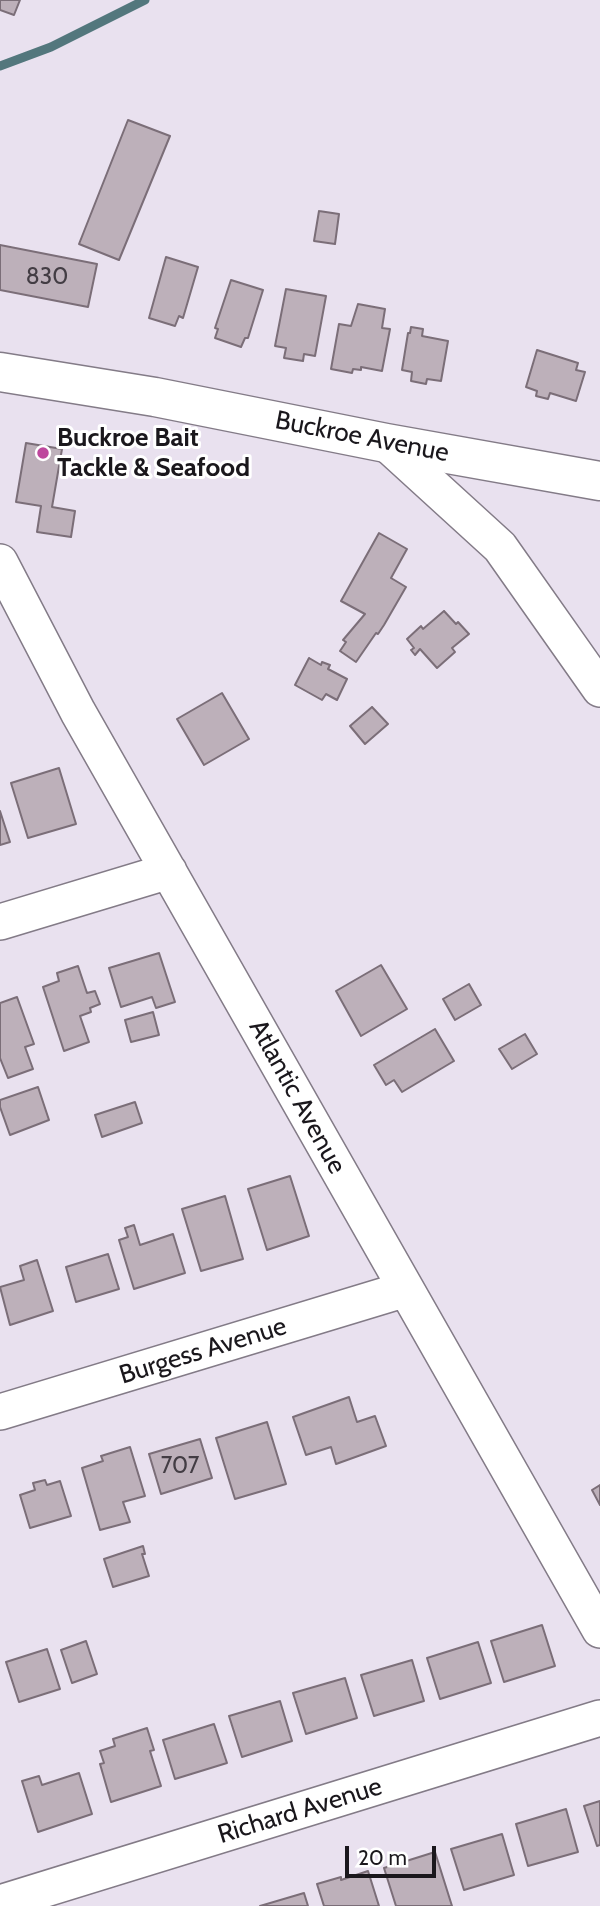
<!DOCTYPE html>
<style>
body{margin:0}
#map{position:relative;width:600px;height:1906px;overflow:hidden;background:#e9e1ef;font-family:Cabin,sans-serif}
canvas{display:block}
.scale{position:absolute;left:345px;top:1846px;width:91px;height:32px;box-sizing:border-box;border:4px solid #1a171c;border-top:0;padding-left:9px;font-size:21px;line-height:24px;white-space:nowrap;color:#1a171c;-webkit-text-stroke:5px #fff;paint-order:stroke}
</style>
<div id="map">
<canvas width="600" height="1906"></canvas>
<div class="scale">20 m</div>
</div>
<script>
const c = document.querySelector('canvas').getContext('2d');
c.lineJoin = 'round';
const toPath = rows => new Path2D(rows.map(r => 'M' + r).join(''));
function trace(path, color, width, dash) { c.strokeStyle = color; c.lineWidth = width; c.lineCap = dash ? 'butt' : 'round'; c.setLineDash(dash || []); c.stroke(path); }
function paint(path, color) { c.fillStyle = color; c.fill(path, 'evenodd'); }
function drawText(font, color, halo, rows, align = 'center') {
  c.font = font + ' Cabin,sans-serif'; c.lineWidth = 6; c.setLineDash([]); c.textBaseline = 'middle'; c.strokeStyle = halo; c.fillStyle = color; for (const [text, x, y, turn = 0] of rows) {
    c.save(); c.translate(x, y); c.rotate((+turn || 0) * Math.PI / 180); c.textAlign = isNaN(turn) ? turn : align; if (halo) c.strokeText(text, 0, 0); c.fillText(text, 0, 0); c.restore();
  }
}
trace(toPath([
 [0,66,51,47,145,0]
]), '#53777d', 9);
const building = toPath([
 [0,0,20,0,14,15,0,10,0,0],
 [128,120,170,136,119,260,79,244,128,120],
 [319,211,339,214,335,244,314,241,319,211],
 [0,245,97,264,88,307,0,290,0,245],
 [166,257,198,267,183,318,179,316,175,326,149,318,166,257],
 [231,280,263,290,248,338,245,338,241,347,215,338,218,329,215,328,231,280],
 [286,289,326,296,315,356,304,354,303,361,284,358,286,348,275,346,286,289],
 [358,304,385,309,382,328,390,329,382,371,361,367,361,370,353,369,352,373,331,369,339,324,351,326,358,304],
 [411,327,423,329,422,336,448,341,441,381,427,379,426,384,411,381,412,372,402,370,408,333,410,333,411,327],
 [537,350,578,363,576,370,585,372,576,401,550,393,548,399,536,396,537,391,526,387,537,350],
 [26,443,62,449,52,507,75,511,71,537,37,532,41,506,16,502,26,443],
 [379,533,407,549,391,578,406,587,384,625,378,634,376,633,356,662,340,651,346,642,343,640,365,614,341,601,379,533],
 [444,611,456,624,458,622,469,634,452,648,455,652,437,668,420,649,415,655,411,650,414,648,407,639,421,626,423,629,444,611],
 [309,658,321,665,322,662,330,665,328,669,347,679,337,700,326,694,322,700,295,685,309,658],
 [222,693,249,739,204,765,177,719,222,693],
 [372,707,388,724,365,744,350,726,372,707],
 [59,768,76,824,28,838,11,783,59,768],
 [0,811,10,842,0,845,0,811],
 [159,953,175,1002,156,1008,152,997,121,1007,109,968,159,953],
 [381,965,407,1009,361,1036,336,991,381,965],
 [78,966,87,993,95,991,100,1004,90,1008,91,1012,80,1016,89,1042,64,1051,43,987,59,981,57,973,78,966],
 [469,984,481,1005,455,1020,443,999,469,984],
 [17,997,34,1044,25,1047,33,1069,8,1078,0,1058,0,1003,17,997],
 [153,1012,159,1035,131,1042,125,1020,153,1012],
 [435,1029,454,1061,402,1092,394,1080,386,1085,374,1065,435,1029],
 [525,1034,537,1054,512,1069,499,1049,525,1034],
 [38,1087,49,1120,10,1135,0,1107,0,1100,38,1087],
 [135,1102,142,1123,102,1137,95,1115,135,1102],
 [290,1176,309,1236,267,1250,248,1189,290,1176],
 [225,1196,243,1259,201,1271,182,1209,225,1196],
 [134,1225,140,1245,173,1234,185,1273,134,1289,119,1240,128,1237,125,1228,134,1225],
 [108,1254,119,1289,76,1302,66,1267,108,1254],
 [37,1260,53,1311,10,1325,0,1287,24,1280,20,1266,37,1260],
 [349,1397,357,1422,375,1416,386,1446,336,1464,331,1447,306,1455,293,1417,349,1397],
 [267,1422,286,1484,235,1499,216,1438,267,1422],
 [200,1439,212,1478,161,1494,149,1454,200,1439],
 [130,1447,145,1496,123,1502,130,1522,100,1530,82,1468,103,1461,101,1456,130,1447],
 [45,1480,47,1485,60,1481,71,1516,30,1528,20,1495,35,1490,33,1483,45,1480],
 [600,1485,600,1505,592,1490,600,1485],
 [143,1546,145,1554,142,1554,149,1576,113,1587,104,1559,143,1546],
 [542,1625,555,1666,504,1682,491,1641,542,1625],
 [86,1641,97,1674,72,1683,61,1650,86,1641],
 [478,1642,491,1683,440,1699,427,1658,478,1642],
 [47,1649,60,1689,19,1702,6,1662,47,1649],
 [412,1660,424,1701,374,1716,361,1675,412,1660],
 [345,1678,357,1718,306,1734,293,1693,345,1678],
 [280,1701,292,1741,242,1757,229,1716,280,1701],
 [214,1724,227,1763,175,1779,163,1740,214,1724],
 [147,1728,154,1750,150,1751,161,1786,111,1802,100,1764,104,1763,100,1751,115,1746,113,1739,147,1728],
 [79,1773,92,1814,38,1832,22,1781,39,1776,42,1785,79,1773],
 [600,1801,600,1845,597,1846,584,1806,600,1801],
 [566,1809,578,1852,528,1866,516,1824,566,1809],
 [502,1834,514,1875,464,1890,451,1849,502,1834],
 [435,1852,452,1906,396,1906,384,1868,435,1852],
 [368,1871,379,1906,324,1906,317,1884,341,1877,341,1880,368,1871],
 [304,1893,308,1906,260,1906,304,1893]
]);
paint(building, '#bdb0ba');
trace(building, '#7b6e78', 2);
const street = toPath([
 [386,443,500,547,600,689],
 [0,562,78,712,600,1630],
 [0,922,169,871],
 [0,1412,406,1289],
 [0,1903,600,1718]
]);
const secondary = toPath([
 [0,372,155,397,386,443,600,481]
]);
trace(street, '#837b87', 38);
trace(secondary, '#837b87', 41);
trace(street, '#fff', 35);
trace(secondary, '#fff', 38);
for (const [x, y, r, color] of [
 [43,453,7,"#be479d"]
]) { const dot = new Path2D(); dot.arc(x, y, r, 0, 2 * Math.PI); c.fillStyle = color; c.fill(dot); trace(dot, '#fff', 2.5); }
drawText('23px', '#433d44', null, [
 ["830",47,277],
 ["707",180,1466]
]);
drawText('26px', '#1a171c', '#fff', [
 ["Buckroe Avenue",362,437,11],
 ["Atlantic Avenue",297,1097,61],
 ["Burgess Avenue",203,1351,-17],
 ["Richard Avenue",300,1811,-17]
]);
drawText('bold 26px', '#1a171c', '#fff', [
 ["Buckroe Bait",57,438],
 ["Tackle & Seafood",57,468]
], 'left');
</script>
